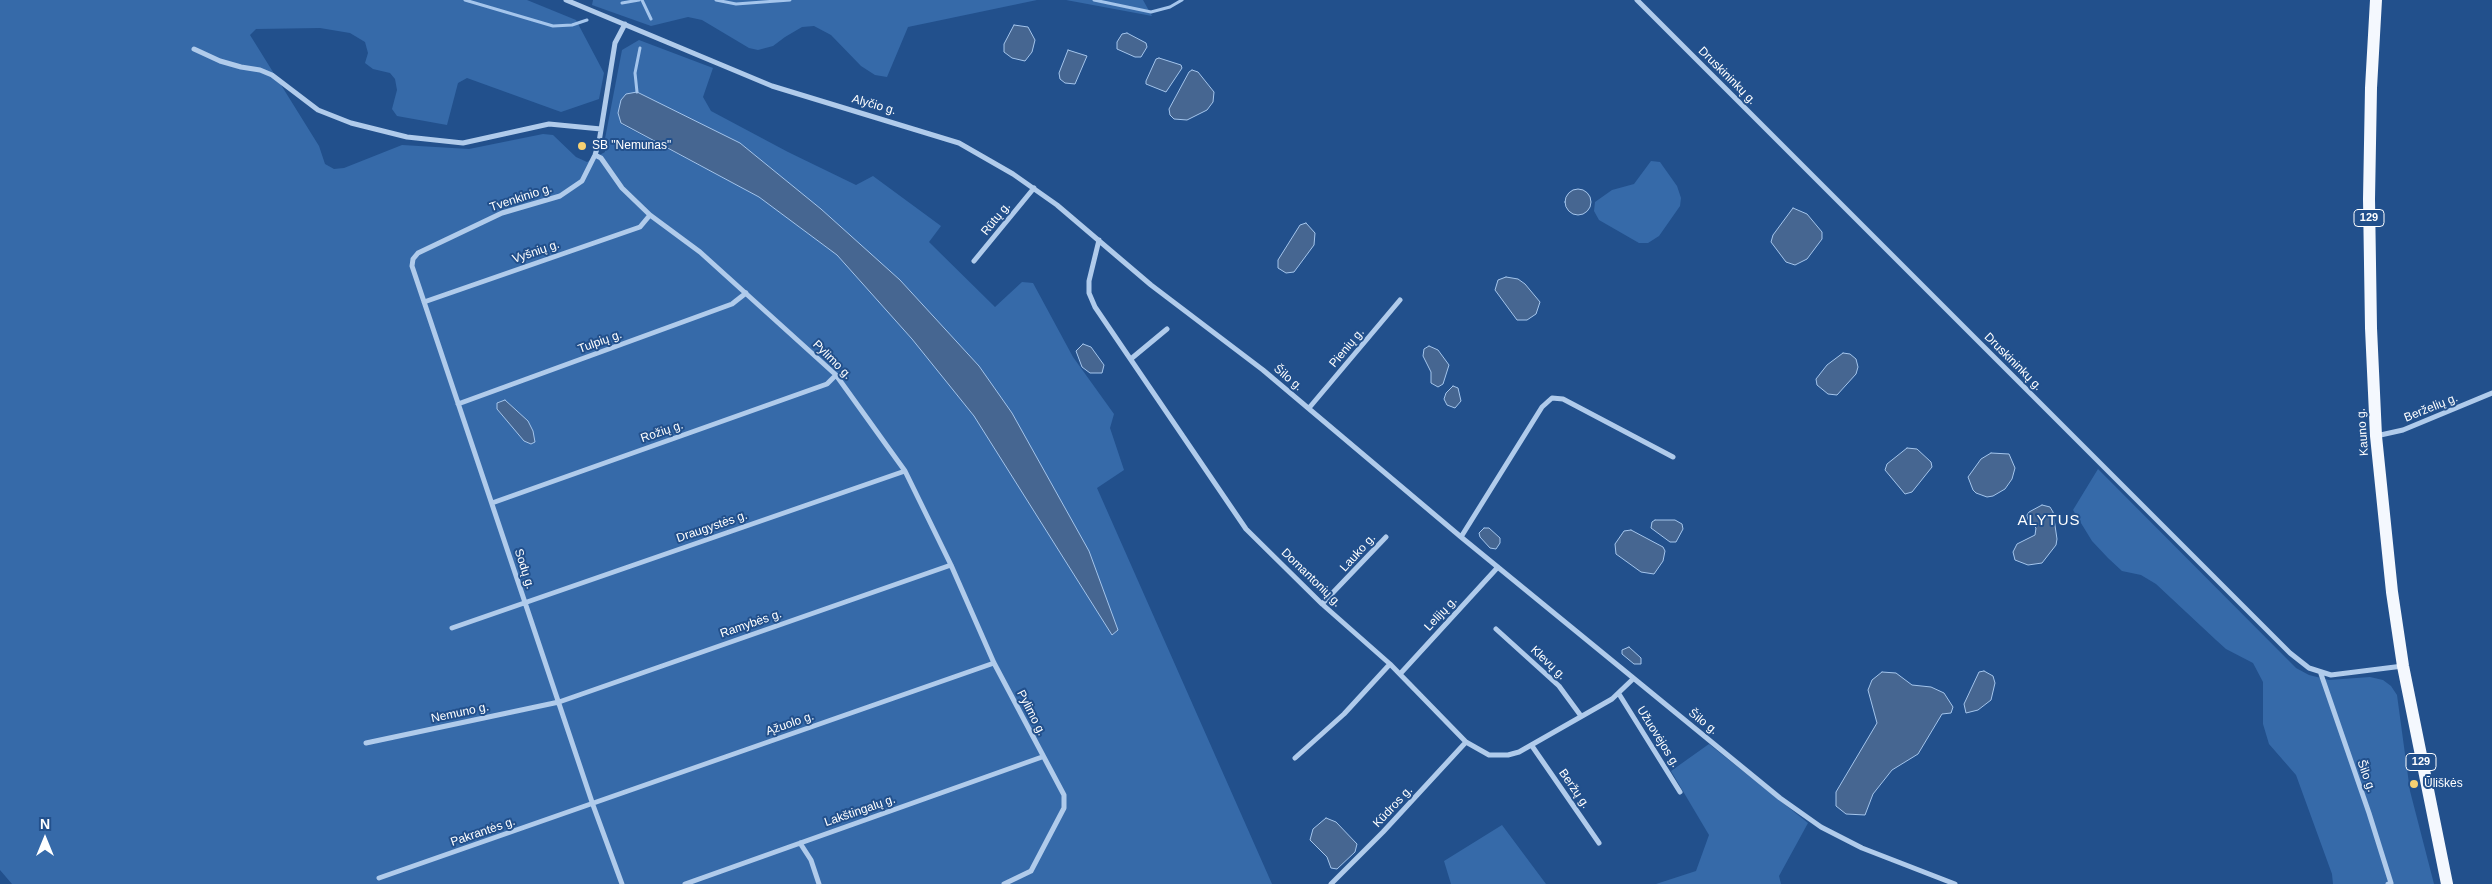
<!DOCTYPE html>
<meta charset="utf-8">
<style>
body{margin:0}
#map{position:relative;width:2492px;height:884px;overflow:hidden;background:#22508c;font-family:Arial,sans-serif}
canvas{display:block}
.north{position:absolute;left:20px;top:814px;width:50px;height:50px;-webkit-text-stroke:4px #22508c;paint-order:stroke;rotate:0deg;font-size:14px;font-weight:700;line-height:20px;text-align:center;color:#fff}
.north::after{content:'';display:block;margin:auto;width:18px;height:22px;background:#fff;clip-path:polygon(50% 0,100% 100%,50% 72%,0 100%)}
</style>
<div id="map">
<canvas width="2492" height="884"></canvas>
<div class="north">N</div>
</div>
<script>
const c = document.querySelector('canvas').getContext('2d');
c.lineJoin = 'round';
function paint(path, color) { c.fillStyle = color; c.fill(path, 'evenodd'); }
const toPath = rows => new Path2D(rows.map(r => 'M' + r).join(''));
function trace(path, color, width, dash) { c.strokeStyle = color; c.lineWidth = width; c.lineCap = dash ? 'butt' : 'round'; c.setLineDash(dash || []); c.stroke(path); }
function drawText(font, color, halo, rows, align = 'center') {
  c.font = font + ' Arial,sans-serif'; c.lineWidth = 4; c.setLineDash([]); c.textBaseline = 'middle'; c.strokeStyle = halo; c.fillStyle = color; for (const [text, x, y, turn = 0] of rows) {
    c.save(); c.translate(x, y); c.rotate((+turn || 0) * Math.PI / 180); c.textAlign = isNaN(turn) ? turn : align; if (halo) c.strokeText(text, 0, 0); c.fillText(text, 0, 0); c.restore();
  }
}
paint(toPath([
 [0,0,527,0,576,20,604,73,599,99,561,112,467,78,458,83,447,125,397,116,392,109,397,90,395,79,390,73,373,69,365,63,368,53,365,42,350,33,320,28,256,29,250,35,319,146,325,164,334,169,344,168,402,145,469,149,543,134,553,135,576,157,587,162,605,152,604,144,622,50,639,40,713,68,703,97,711,111,788,152,856,185,873,176,941,226,929,242,995,307,1022,282,1033,283,1073,357,1114,414,1110,428,1124,470,1097,488,1272,884,12,884,0,870],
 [637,92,740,143,821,209,900,280,979,366,1012,413,1112,635,974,416,912,339,837,255,759,197,621,124],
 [593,0,1037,0,908,27,887,77,875,75,861,66,831,35,814,26,802,27,785,37,773,46,758,50,749,48,702,20,688,17,651,26,592,5],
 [1066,0,1143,0,1152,16],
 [1651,161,1660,162,1677,186,1681,198,1680,206,1659,236,1648,243,1639,243,1599,220,1594,211,1595,202,1612,190,1634,184],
 [2098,469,2296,668,2309,675,2329,680,2370,677,2383,680,2391,686,2397,695,2410,791,2434,884,2333,884,2332,874,2296,775,2269,744,2263,724,2263,682,2253,663,2226,649,2216,640,2156,584,2141,575,2122,571,2108,558,2092,541,2073,510],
 [1709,744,1808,823,1779,876,1781,884,1656,884,1696,871,1709,835,1671,771],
 [1502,825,1546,884,1451,884,1444,861]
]), '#366aa9');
const water = toPath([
 [1014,25,1028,27,1035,40,1032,52,1025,61,1012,58,1004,52,1004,44,1014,25],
 [1127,33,1146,43,1147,47,1141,57,1135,57,1117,49,1117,42,1122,34,1127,33],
 [1068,50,1087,56,1075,84,1065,83,1060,79,1059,73,1068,50],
 [1159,58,1181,65,1182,68,1166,92,1146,84,1146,81,1156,59,1159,58],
 [1192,70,1198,72,1214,92,1213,102,1207,110,1187,120,1174,119,1170,115,1169,109,1189,72,1192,70],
 [637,92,740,143,821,209,900,280,979,366,1012,413,1089,551,1118,630,1112,635,974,416,912,339,837,255,759,197,621,123,618,113,621,100,626,94,637,92],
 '1565 202a13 13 0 1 1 26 0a13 13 0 1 1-26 0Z',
 [1793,208,1807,214,1822,232,1822,239,1807,259,1795,265,1786,262,1771,242,1773,235,1793,208],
 [1306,223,1315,233,1314,245,1294,272,1286,273,1278,268,1278,260,1300,225,1306,223],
 [1506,277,1518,279,1525,284,1540,302,1536,314,1527,320,1517,320,1495,290,1498,280,1506,277],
 [1083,344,1091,347,1104,365,1102,373,1090,373,1082,367,1076,351,1083,344],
 [1429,346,1438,350,1449,365,1443,384,1438,387,1431,383,1431,372,1423,356,1424,349,1429,346],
 [1843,353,1850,354,1856,359,1858,367,1856,374,1837,395,1828,394,1817,385,1816,379,1827,365,1843,353],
 [1453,386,1458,388,1461,401,1455,408,1447,405,1444,399,1446,393,1453,386],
 [505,400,528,421,533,431,535,442,531,444,524,441,497,409,497,403,505,400],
 [1907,448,1917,449,1931,462,1932,467,1912,492,1905,494,1885,470,1887,464,1907,448],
 [1991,453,2009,454,2015,468,2012,479,2005,489,1993,496,1987,497,1976,493,1973,490,1968,477,1981,459,1991,453],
 [2042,505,2050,507,2053,512,2057,539,2056,545,2042,563,2028,565,2015,560,2013,552,2017,544,2035,535,2036,528,2028,520,2027,515,2029,512,2042,505],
 [1655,520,1675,520,1682,524,1683,529,1676,542,1670,542,1651,528,1652,522,1655,520],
 [1484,528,1489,528,1500,538,1500,543,1496,549,1490,548,1480,537,1479,533,1484,528],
 [1631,530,1663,547,1665,551,1663,561,1654,574,1641,572,1616,554,1615,544,1624,531,1631,530],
 [1629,647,1641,658,1641,664,1634,664,1622,654,1622,650,1629,647],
 [1984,671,1993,676,1995,683,1991,700,1978,710,1966,713,1964,704,1979,672,1984,671],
 [1882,672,1896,673,1912,685,1931,687,1944,693,1953,707,1951,713,1942,714,1918,754,1892,770,1873,794,1865,815,1846,814,1836,806,1836,792,1877,723,1868,690,1872,680,1882,672],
 [1326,818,1336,822,1357,844,1355,852,1337,869,1331,868,1327,857,1310,840,1313,829,1326,818]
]);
paint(water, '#466691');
trace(water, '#a4c5ec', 1);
trace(toPath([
 [465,0,553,26,572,25,587,20],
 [642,0,651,19],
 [716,0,736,4,790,0],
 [1094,0,1151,12,1170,7,1182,0],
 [622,3,639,0],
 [637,92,635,73,640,48]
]), '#a4c5ec', 3);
trace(toPath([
 [566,0,772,86,959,143,1013,174,1057,205,1151,285,1263,370,1461,537,1780,798,1821,827,1862,848,1955,884],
 [1637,0,2290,653,2309,668,2331,675,2403,666],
 [194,49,220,61,241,67,260,70,272,75,318,110,351,123,407,137,463,143,549,124,601,129],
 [595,155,601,158,622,188,650,215,700,252,836,375,905,471,951,565,994,663,1064,795,1064,808,1031,871,1004,884],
 [1099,240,1089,281,1089,293,1095,307,1246,529,1322,604,1390,664,1466,742,1489,755,1508,755,1519,752,1612,699,1633,679],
 [974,261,1034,188],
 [424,302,640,227,650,215],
 [1132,358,1167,329],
 [458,404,732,304,746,293],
 [1309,408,1400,300],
 [2376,436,2403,430,2492,393],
 [492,503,827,384,836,375],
 [1461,537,1542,407,1552,398,1563,399,1673,457],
 [1322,604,1386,537],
 [452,628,905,471],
 [1496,629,1559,686,1581,716],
 [1400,674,1498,567],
 [2321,674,2369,813,2391,883,2388,884],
 [1619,694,1680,792],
 [366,743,559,702,951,565],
 [1532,746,1599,843],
 [1295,758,1344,714,1390,664],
 [800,843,811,860,819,884],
 [379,878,994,663],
 [622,884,593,805,412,266,413,259,418,253,502,213,560,196,582,181,595,155,599,142,615,43,625,24],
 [685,884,1042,757],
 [1331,884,1383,832,1466,742]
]), '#b0cbeb', 5);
trace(toPath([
 [2376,0,2371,88,2369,199,2371,328,2376,436,2392,592,2403,666,2447,884]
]), '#f4f8fe', 12);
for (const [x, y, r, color] of [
 [582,146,5,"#f7d172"],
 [2414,784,5,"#f7d172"]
]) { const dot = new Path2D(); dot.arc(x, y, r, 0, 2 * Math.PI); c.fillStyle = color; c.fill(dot); trace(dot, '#22508c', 2); }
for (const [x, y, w] of [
 [2369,218,30],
 [2421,762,30]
]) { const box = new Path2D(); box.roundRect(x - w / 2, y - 8.5, w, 17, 4); c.fillStyle = '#22508c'; c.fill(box); trace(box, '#fff', 1); }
drawText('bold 11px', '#fff', null, [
 ["129",2369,218],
 ["129",2421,762]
]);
drawText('12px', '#fff', '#22508c', [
 ["Druskininkų g.",1727,76,45],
 ["Alyčio g.",874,105,16],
 ["Tvenkinio g.",521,198,-18],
 ["Rūtų g.",996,219,-51],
 ["Vyšnių g.",536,252,-19],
 ["Tulpių g.",600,342,-20],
 ["Pienių g.",1347,348,-50],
 ["Pylimo g.",832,360,45],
 ["Druskininkų g.",2013,362,45],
 ["Šilo g.",1288,378,40],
 ["Berželių g.",2431,408,-22],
 ["Rožių g.",662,432,-19],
 ["Kauno g.",2363,432,-94],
 ["Draugystės g.",712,527,-19],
 ["Lauko g.",1358,553,-48],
 ["Sodų g.",524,569,72],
 ["Domantonių g.",1311,578,44],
 ["Lelijų g.",1441,614,-47],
 ["Ramybės g.",751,624,-19],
 ["Klevų g.",1548,663,43],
 ["Nemuno g.",460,713,-12],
 ["Pylimo g.",1031,713,63],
 ["Šilo g.",1703,722,38],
 ["Ąžuolo g.",790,724,-19],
 ["Užuovėjos g.",1658,737,58],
 ["Šilo g.",2366,776,70],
 ["Beržų g.",1574,789,55],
 ["Kūdros g.",1393,807,-47],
 ["Lakštingalų g.",860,811,-19],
 ["Pakrantės g.",483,832,-19]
]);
drawText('12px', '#fff', '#22508c', [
 ["SB \"Nemunas\"",592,146],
 ["Ūliškės",2424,784]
], 'left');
c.letterSpacing = '1px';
drawText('15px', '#fff', '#22508c', [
 ["ALYTUS",2049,521]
]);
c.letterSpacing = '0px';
</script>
